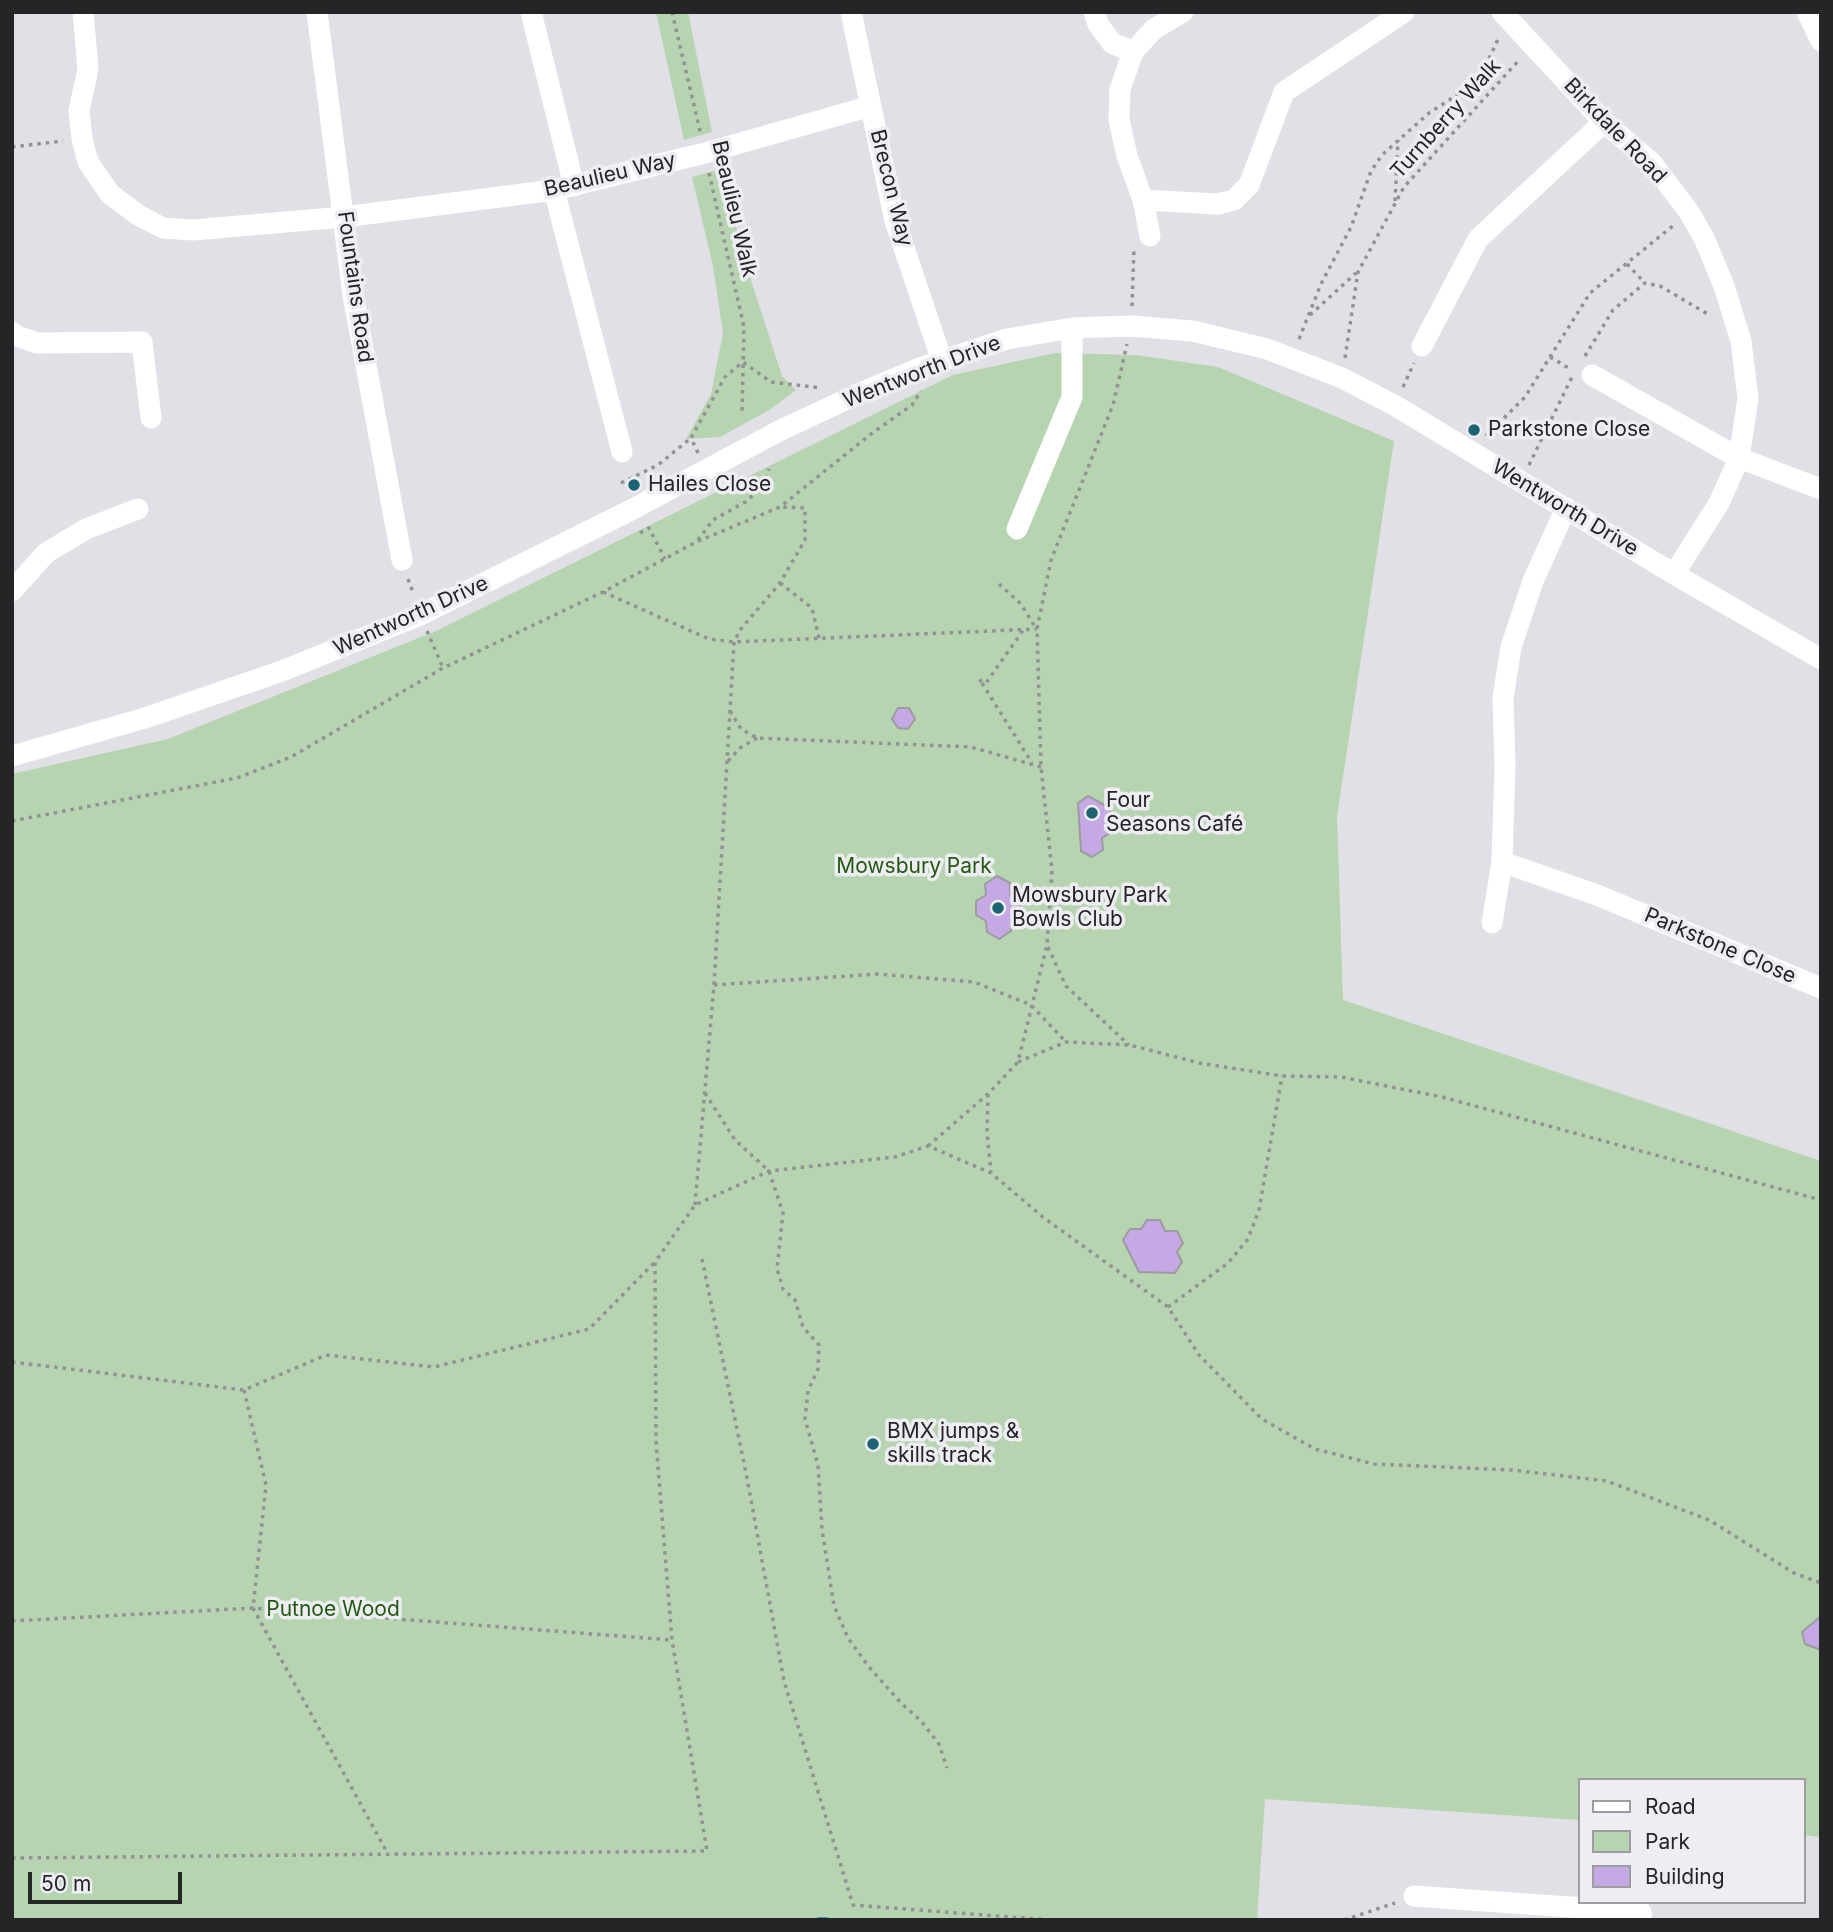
<!DOCTYPE html>
<meta charset="utf-8">
<style>
body{margin:0}
#map{position:relative;width:1833px;height:1932px;overflow:hidden;background:#e0e0e6;font-family:Inter,sans-serif}
canvas{display:block}
.frame{position:absolute;inset:0;border:14px solid #252527;pointer-events:none}
.legend{position:absolute;left:1578px;top:1778px;width:228px;height:126px;box-sizing:border-box;background:#ededf3;border:2px solid #9d9da1;margin:0;padding:9px 12px;list-style:none;font-size:21px;color:#252527}
.legend li{display:flex;align-items:center;gap:14px;height:35px}
.legend b{width:35px;border:2px solid #9d9da1}
.scale{position:absolute;left:28px;top:1872px;width:154px;height:32px;box-sizing:border-box;border:4px solid #252527;border-top:0;padding-left:9px;font-size:21px;line-height:24px;white-space:nowrap;color:#252527;-webkit-text-stroke:5px #ededf3;paint-order:stroke}
</style>
<div id="map">
<canvas width="1833" height="1932"></canvas>
<div class="frame"></div>
<ul class="legend">
<li><b style="height:9px;background:#fff"></b>Road</li>
<li><b style="height:19px;background:#b6d4af"></b>Park</li>
<li><b style="height:19px;background:#c5a9e5"></b>Building</li>
</ul>
<div class="scale">50 m</div>
</div>
<script>
const c = document.querySelector('canvas').getContext('2d');
c.lineJoin = 'round';
function paint(path, color) { c.fillStyle = color; c.fill(path, 'evenodd'); }
const toPath = rows => new Path2D(rows.map(r => 'M' + r).join(''));
function trace(path, color, width, dash) { c.strokeStyle = color; c.lineWidth = width; c.lineCap = dash ? 'butt' : 'round'; c.setLineDash(dash || []); c.stroke(path); }
function drawText(font, color, halo, rows, align = 'center') {
  c.font = font + ' Inter,sans-serif'; c.lineWidth = 7; c.setLineDash([]); c.textBaseline = 'middle'; c.strokeStyle = halo; c.fillStyle = color; for (const [text, x, y, turn = 0] of rows) {
    c.save(); c.translate(x, y); c.rotate((+turn || 0) * Math.PI / 180); c.textAlign = isNaN(turn) ? turn : align; if (halo) c.strokeText(text, 0, 0); c.fillText(text, 0, 0); c.restore();
  }
}
paint(toPath([
 [656,12,688,12,712,132,684,140],
 [721,169,747,268,782,376,796,390,771,409,720,437,686,439,711,394,723,333,713,266,692,177],
 [1055,353,1136,355,1218,367,1394,441,1337,816,1343,1000,1821,1161,1821,1837,1803,1835,1803,1780,1579,1780,1579,1820,1265,1799,1257,1920,12,1920,12,774,168,739,436,631,953,375]
]), '#b6d4af');
trace(toPath([
 [819,1920,826,1920]
]), '#4290af', 6);
const building = toPath([
 [898,708,909,708,915,719,908,729,898,728,892,719,898,708],
 [1088,796,1110,808,1112,832,1102,838,1103,850,1092,857,1081,851,1078,803,1088,796],
 [997,876,1010,883,1010,895,1020,900,1020,914,1011,920,1011,931,999,939,987,932,986,921,976,915,976,901,986,895,985,884,997,876],
 [1147,1220,1160,1220,1165,1231,1177,1231,1183,1243,1177,1252,1182,1262,1175,1273,1139,1272,1123,1240,1130,1229,1141,1229,1147,1220],
 [1821,1616,1821,1650,1805,1644,1802,1632,1821,1616]
]);
paint(building, '#c5a9e5');
trace(building, '#9d9b9f', 2);
trace(toPath([
 [672,12,701,135],
 [12,147,63,141],
 [709,173,744,327,742,415],
 [1395,201,1398,140],
 [1627,264,1645,283],
 [1132,306,1134,247],
 [1310,315,1356,273],
 [1299,339,1321,284,1351,227,1371,171,1382,155,1429,113,1474,84,1488,61,1498,39],
 [1585,356,1613,310,1645,283,1660,286,1711,316],
 [1550,357,1572,370],
 [1345,358,1358,272,1404,187,1520,59],
 [1403,387,1414,363],
 [1486,436,1525,397,1590,293,1674,225],
 [698,453,691,438,725,377,743,362,771,382,822,388],
 [1529,465,1572,377],
 [621,483,658,465,691,438],
 [640,533,649,528,665,559],
 [698,540,713,520,747,501,763,485,769,469],
 [408,579,414,595],
 [780,583,812,608,819,638],
 [999,584,1021,604,1035,627],
 [603,592,709,639,734,642,1037,629],
 [427,631,443,668],
 [979,680,986,683,1024,629],
 [982,683,1032,763],
 [730,711,741,729,757,738,971,747,1041,767],
 [728,761,740,748,757,738],
 [12,821,237,778,291,757,443,668,603,592,696,542,780,507,871,434,912,405,921,391],
 [1048,947,1066,986,1129,1045],
 [714,985,878,974,974,982,1031,1005,1066,1042],
 [1018,1062,1066,1042,1130,1045,1199,1063,1282,1076,1341,1077,1442,1097,1821,1200],
 [705,1093,735,1140,769,1171,783,1213,777,1268,783,1289,795,1300,803,1327,819,1345,818,1369,808,1391,805,1419,818,1465,822,1529,834,1606,848,1638,869,1667,901,1703,921,1721,939,1744,947,1768],
 [988,1094,987,1133,991,1172],
 [928,1146,988,1094,1018,1062,1047,945,1052,871,1041,767,1037,629,1051,560,1113,405,1127,344],
 [695,1205,714,985,734,642,740,630,780,583,805,540,805,508,780,507],
 [702,1259,747,1478,784,1681,853,1905,1050,1920],
 [1168,1307,1228,1263,1248,1239,1259,1210,1282,1076],
 [12,1362,244,1390,326,1355,434,1367,589,1329,654,1263],
 [244,1390,266,1485,253,1608,388,1854],
 [12,1621,253,1608,672,1640],
 [12,1858,707,1851,672,1640,656,1442,655,1262,695,1205,769,1171,895,1157,928,1146,991,1173,1044,1218,1168,1307,1199,1355,1262,1419,1315,1449,1374,1464,1512,1470,1607,1481,1709,1520,1794,1573,1821,1583],
 [1344,1920,1395,1903]
]), '#929296', 3.5, [3.5, 5]);
trace(toPath([
 [83,12,88,69,79,111,82,139,88,162,110,194,138,215,163,228,193,230,344,217,554,190,705,153,871,106],
 [317,12,353,295,402,560],
 [531,12,574,186],
 [851,12,895,221,942,361],
 [1094,12,1098,24,1112,43,1133,52],
 [1502,12,1604,122,1652,163,1689,212,1704,238,1724,286,1741,341,1748,398,1739,458,1719,503,1674,574],
 [1807,12,1821,41],
 [554,190,622,452],
 [1143,200,1218,204,1234,200,1249,185,1284,92,1404,12],
 [1150,236,1143,200,1127,156,1119,120,1120,89,1133,52,1154,29,1183,12],
 [12,332,17,336,37,343,142,342,151,418],
 [1422,346,1478,239,1604,122],
 [1592,375,1739,458,1821,489],
 [1566,508,1533,581,1511,647,1503,698,1505,766,1502,862,1597,895,1821,988],
 [1017,529,1072,397,1072,328],
 [12,591,46,553,86,529,138,509],
 [12,756,145,718,282,671,420,615,633,509,779,431,858,394,920,368,1007,339,1072,328,1131,326,1193,331,1267,349,1342,378,1394,405,1674,574,1821,659],
 [1492,923,1502,862],
 [1414,1896,1641,1912,1641,1920]
]), '#fff', 21);
for (const [x, y, r, color] of [
 [1474,430,7,"#1c6373"],
 [634,485,7,"#1c6373"],
 [1092,813,7,"#1c6373"],
 [998,908,7,"#1c6373"],
 [873,1444,7,"#1c6373"]
]) { const dot = new Path2D(); dot.arc(x, y, r, 0, 2 * Math.PI); c.fillStyle = color; c.fill(dot); trace(dot, '#ededf3', 2.5); }
drawText('21px', '#252527', '#ededf3', [
 ["Turnberry Walk",1446,119,-48],
 ["Birkdale Road",1615,131,46],
 ["Beaulieu Way",610,175,-13],
 ["Brecon Way",891,188,76],
 ["Beaulieu Walk",734,209,77],
 ["Fountains Road",355,287,82],
 ["Wentworth Drive",922,372,-21],
 ["Wentworth Drive",1565,508,31],
 ["Wentworth Drive",411,616,-24],
 ["Parkstone Close",1720,946,23]
]);
drawText('21px', '#252527', '#ededf3', [
 ["Parkstone Close",1488,430],
 ["Hailes Close",648,485],
 ["Four",1106,801],
 ["Seasons Café",1106,825],
 ["Mowsbury Park",1012,896],
 ["Bowls Club",1012,920],
 ["BMX jumps &",887,1432],
 ["skills track",887,1456]
], 'left');
drawText('21px', '#225a11', '#ededf3', [
 ["Mowsbury Park",914,867],
 ["Putnoe Wood",333,1610]
]);
</script>
